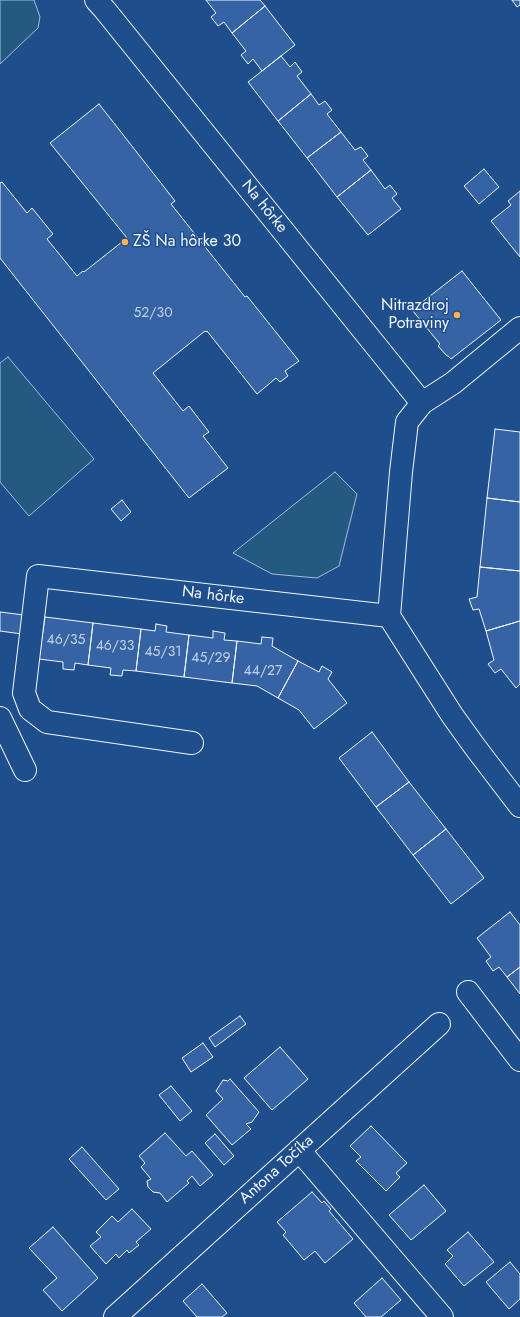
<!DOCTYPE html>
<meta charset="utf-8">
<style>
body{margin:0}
canvas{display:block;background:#1f4e8c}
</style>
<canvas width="520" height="1317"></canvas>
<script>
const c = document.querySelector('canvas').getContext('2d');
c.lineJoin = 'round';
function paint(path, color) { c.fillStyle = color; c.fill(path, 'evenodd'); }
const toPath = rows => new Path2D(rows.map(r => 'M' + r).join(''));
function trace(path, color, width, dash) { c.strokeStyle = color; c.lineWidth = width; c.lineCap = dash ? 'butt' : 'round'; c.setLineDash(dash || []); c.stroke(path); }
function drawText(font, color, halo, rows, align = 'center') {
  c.font = font + ' Jost,sans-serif'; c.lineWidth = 3; c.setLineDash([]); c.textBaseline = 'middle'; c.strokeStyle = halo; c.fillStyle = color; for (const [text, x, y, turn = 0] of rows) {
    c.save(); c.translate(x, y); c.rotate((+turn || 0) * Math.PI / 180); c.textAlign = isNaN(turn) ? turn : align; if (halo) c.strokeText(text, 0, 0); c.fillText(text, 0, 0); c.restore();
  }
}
const green = toPath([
 [0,0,34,0,40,17,38,28,0,64,0,0],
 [8,357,94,459,29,516,0,482,0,363,8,357],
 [335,472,357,494,339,566,317,578,272,574,233,553,335,472]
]);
paint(green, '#245a82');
trace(green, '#a8bbd7', 1);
const building = toPath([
 [206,0,260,0,265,6,232,33,224,22,218,26,211,17,216,13,206,0],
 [512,0,520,0,520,5,517,7,512,0],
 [265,6,295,45,262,71,253,59,248,64,241,55,246,51,232,33,265,6],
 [281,56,290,67,295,62,302,72,297,76,311,94,278,121,248,82,281,56],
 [311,94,319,105,325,101,332,110,327,114,341,132,307,158,278,121,311,94],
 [99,104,175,201,171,204,245,297,247,296,299,361,285,371,288,376,280,382,276,378,257,394,207,331,206,332,205,331,153,373,183,411,189,406,209,432,203,436,228,468,189,498,0,258,0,183,2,182,27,213,32,208,53,234,47,239,77,276,83,271,84,272,127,238,50,143,99,104],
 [341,132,355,150,361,147,368,156,363,160,371,170,337,197,307,158,341,132],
 [484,169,499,187,479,204,464,186,484,169],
 [371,170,385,189,390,185,397,194,392,198,401,209,368,235,337,197,371,170],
 [520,191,520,257,491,221,511,205,508,201,520,191],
 [462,271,501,320,451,359,448,356,447,356,438,346,440,344,412,310,462,271],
 [495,429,520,432,520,502,487,498,495,429],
 [487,498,520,502,520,571,480,567,487,498],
 [122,500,131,512,121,521,111,509,122,500],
 [480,567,520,571,520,621,486,631,479,609,473,610,469,599,477,597,480,567],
 [0,612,24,615,22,634,0,631,0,612],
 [45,617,93,623,88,665,75,663,74,670,63,669,63,662,39,659,45,617],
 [520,621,520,684,516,688,501,669,495,673,488,664,494,660,486,631,520,621],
 [93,623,141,629,136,671,123,670,122,676,110,675,111,668,88,665,93,623],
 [156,624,167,626,166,632,189,635,184,677,136,671,141,629,155,631,156,624],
 [213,631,225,633,224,640,237,641,232,683,184,677,189,635,213,638,213,631],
 [262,637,273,638,272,646,298,661,278,698,257,686,232,683,237,641,261,644,262,637],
 [298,661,319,672,322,666,332,672,328,679,347,703,314,729,299,710,278,698,298,661],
 [372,732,409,782,376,807,339,758,372,732],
 [409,782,446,829,413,855,376,807,409,782],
 [446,829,484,878,451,904,413,855,446,829],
 [510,912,520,925,520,967,507,977,499,967,493,971,486,961,491,957,477,938,510,912],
 [520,967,520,994,507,977,520,967],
 [240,1016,246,1024,215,1047,209,1038,240,1016],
 [203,1043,213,1057,191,1072,182,1058,203,1043],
 [280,1047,308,1079,272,1110,244,1078,280,1047],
 [230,1079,259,1112,252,1122,246,1124,251,1129,232,1145,206,1115,223,1099,216,1091,223,1080,228,1081,230,1079],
 [171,1086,192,1111,180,1121,159,1095,171,1086],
 [371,1126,407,1163,396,1173,400,1177,386,1191,356,1161,361,1157,350,1146,371,1126],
 [165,1133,186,1156,192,1151,213,1175,200,1186,192,1176,187,1181,189,1183,167,1202,160,1193,153,1192,148,1187,147,1181,151,1179,141,1167,145,1163,139,1156,165,1133],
 [215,1134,234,1156,224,1165,205,1143,215,1134],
 [82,1147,119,1189,106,1200,69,1159,82,1147],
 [424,1185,446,1211,411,1240,389,1215,424,1185],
 [312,1192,322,1203,324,1201,331,1209,329,1211,353,1239,325,1263,315,1251,304,1260,283,1235,286,1232,277,1222,312,1192],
 [132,1209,151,1229,136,1242,139,1245,129,1253,127,1250,119,1258,116,1254,106,1264,90,1246,101,1237,96,1232,112,1216,118,1222,132,1209],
 [53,1227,98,1278,62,1311,43,1290,57,1278,29,1248,53,1227],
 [468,1232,494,1262,464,1286,445,1264,453,1256,447,1250,468,1232],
 [510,1262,520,1274,520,1299,509,1309,486,1282,510,1262],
 [382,1278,401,1300,381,1317,366,1317,354,1303,382,1278],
 [202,1284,227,1313,222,1317,197,1317,183,1301,202,1284]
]);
paint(building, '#3563a3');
trace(building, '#f2f6ff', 1);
const minor = toPath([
 [96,0,105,10,422,403,407,422,401,472,389,616,452,715,475,747,520,806],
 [422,403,453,383,520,328],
 [0,718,25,770],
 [192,743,47,722,30,709,24,693,38,576,389,616],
 [468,992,520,1060],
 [299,1150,442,1317],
 [115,1317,439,1024]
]);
trace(minor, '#f2f6ff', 24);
trace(minor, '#1f4e8c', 22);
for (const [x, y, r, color] of [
 [125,242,4,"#ffb74d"],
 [457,315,4,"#ffb74d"]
]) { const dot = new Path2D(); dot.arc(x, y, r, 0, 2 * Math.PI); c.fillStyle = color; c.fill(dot); trace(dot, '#1f4e8c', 1.5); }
drawText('14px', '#c3d1e8', null, [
 ["52/30",153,314],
 ["46/35",66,641],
 ["46/33",115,647],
 ["45/31",163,653],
 ["45/29",211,659],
 ["44/27",263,672]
]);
drawText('16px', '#f2f6ff', '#1f4e8c', [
 ["Na hôrke",264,207,51],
 ["Na hôrke",213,596,7],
 ["Antona Točíka",277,1170,-42]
]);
drawText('16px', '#f2f6ff', '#1f4e8c', [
 ["ZŠ Na hôrke 30",133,242],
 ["Nitrazdroj",449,306,"right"],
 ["Potraviny",449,324,"right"]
], 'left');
</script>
